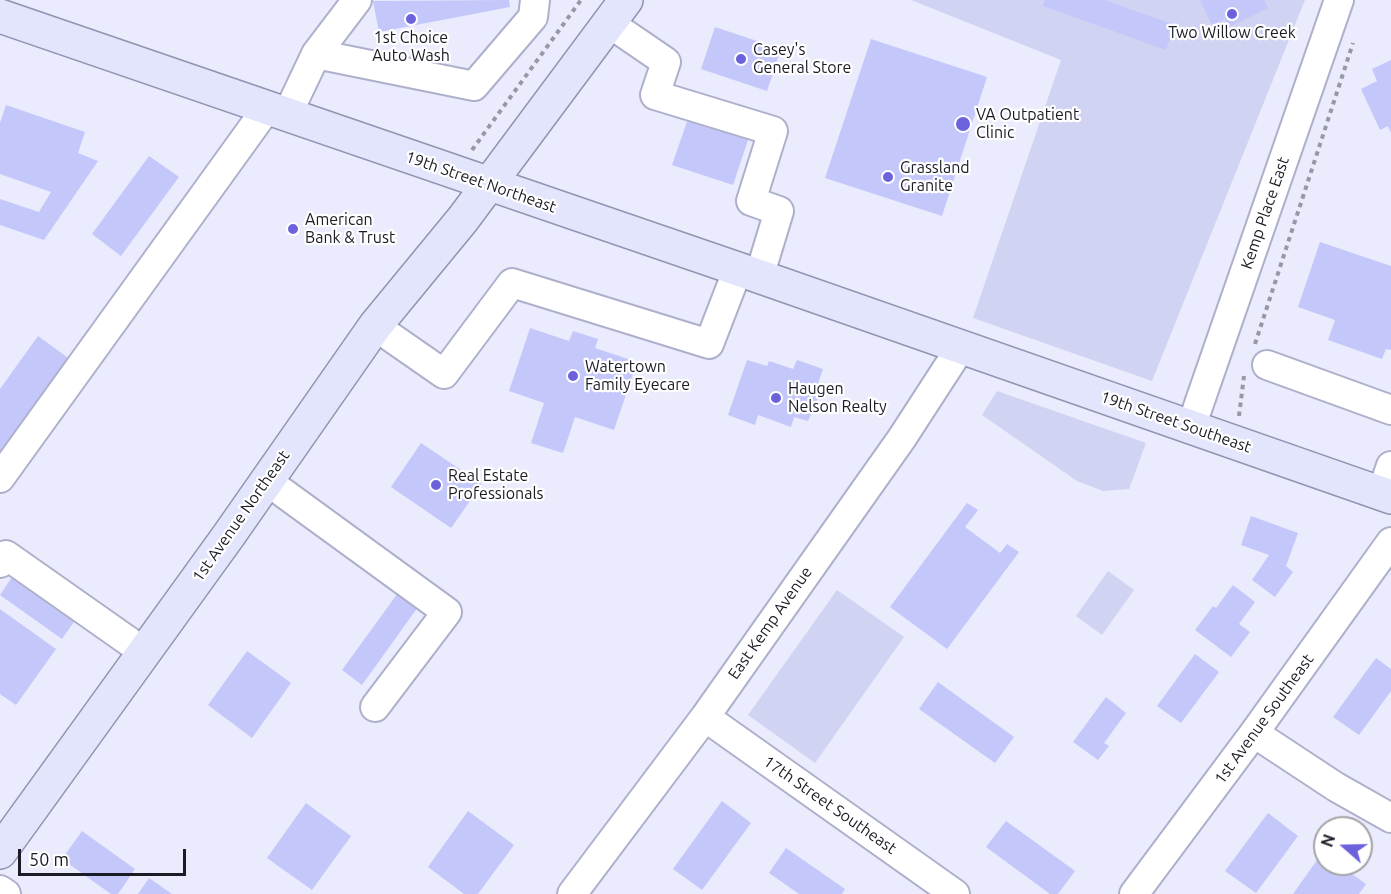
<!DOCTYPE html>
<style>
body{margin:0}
#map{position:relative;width:1391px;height:894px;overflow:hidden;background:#eaebfd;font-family:Ubuntu,sans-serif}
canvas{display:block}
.north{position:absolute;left:1313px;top:816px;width:60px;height:60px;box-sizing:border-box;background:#fff;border:2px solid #a4a4a8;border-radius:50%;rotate:290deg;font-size:16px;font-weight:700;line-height:24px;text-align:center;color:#1b1b25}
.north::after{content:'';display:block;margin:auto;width:21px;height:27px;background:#6c62dc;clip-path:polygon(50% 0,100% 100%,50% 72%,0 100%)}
.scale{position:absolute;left:18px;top:849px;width:168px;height:27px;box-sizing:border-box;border:3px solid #1b1b25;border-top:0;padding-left:8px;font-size:18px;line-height:21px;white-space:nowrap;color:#1b1b25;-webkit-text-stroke:4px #fff;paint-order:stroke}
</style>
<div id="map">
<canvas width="1391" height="894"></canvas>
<div class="north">N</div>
<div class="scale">50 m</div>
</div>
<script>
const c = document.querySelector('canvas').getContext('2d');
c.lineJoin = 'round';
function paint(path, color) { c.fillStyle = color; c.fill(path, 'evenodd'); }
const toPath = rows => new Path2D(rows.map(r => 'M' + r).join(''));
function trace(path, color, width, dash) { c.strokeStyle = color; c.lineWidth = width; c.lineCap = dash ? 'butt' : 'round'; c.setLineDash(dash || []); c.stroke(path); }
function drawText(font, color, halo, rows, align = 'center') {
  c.font = font + ' Ubuntu,sans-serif'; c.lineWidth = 4.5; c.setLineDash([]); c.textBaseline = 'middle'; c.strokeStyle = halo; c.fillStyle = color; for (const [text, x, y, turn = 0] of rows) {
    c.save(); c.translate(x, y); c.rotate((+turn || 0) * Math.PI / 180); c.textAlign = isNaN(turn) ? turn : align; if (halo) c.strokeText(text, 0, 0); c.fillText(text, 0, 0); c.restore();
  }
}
paint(toPath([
 [911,0,1305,0,1152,381,973,318,1061,60],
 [997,391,1146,443,1129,489,1103,491,1077,481,982,415],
 [1108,571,1134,590,1102,635,1076,616],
 [837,590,904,637,815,763,748,715]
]), '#d1d3f2');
paint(toPath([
 [509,0,510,7,379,32,373,1],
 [1045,0,1104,0,1175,25,1166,50,1043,6],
 [1200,0,1264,0,1268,8,1229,27,1225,19,1212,25],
 [715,27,781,49,767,91,701,69],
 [871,39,987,77,942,216,825,178],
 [1391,60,1391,133,1388,126,1380,130,1361,89,1377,81,1372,69],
 [6,105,85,132,78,153,98,161,44,240,0,225,0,199,39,212,51,192,0,174,0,123],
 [691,110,751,131,733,185,672,165],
 [149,156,179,177,121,256,92,234],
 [1320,242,1391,266,1391,350,1386,349,1382,359,1328,340,1335,320,1298,307],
 [530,328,569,341,573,331,598,339,595,348,637,362,614,430,575,417,563,453,531,443,544,403,509,391],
 [38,336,71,360,0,458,0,389],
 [747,360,767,366,769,361,793,369,797,360,823,369,817,386,823,387,808,421,794,417,791,427,758,415,755,425,728,415],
 [421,443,482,484,451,528,391,487],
 [967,503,978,510,965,527,1000,553,1007,544,1019,552,947,649,890,607],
 [1251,516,1298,533,1286,566,1293,572,1275,597,1252,580,1269,555,1241,545],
 [16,571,78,616,62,639,0,595],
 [1233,585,1255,602,1239,624,1250,632,1231,657,1195,630,1213,606,1216,608],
 [403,586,423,600,362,685,342,670],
 [0,609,56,649,16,705,0,694],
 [247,651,291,683,252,738,208,705],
 [1195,654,1219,672,1181,723,1157,706],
 [1376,658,1391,669,1391,691,1359,735,1333,717],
 [938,682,1014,737,995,763,919,709],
 [1106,697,1126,713,1104,743,1109,746,1098,760,1073,742],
 [722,801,751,823,702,890,673,869],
 [306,803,351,836,312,890,267,858],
 [468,811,514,845,478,894,464,894,428,867],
 [1268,813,1298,836,1256,893,1225,871],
 [1006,821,1075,871,1058,894,1050,894,986,847],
 [82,831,135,869,118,894,111,894,62,859],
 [786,848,845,889,842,894,799,894,769,873],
 [1322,853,1325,855,1325,864,1338,864,1366,884,1359,894,1293,894],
 [149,878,172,894,138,894]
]), '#c4c7fa');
const minor = toPath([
 [609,23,666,62,655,95,773,131,751,201,779,211,759,277],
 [316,54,474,86,533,17,535,0],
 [287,115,316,54,357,0],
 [375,326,444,374,512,283,709,344,738,269],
 [1267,365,1391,410],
 [1191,427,1339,0],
 [0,478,267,108],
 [267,481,447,612,375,707],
 [1381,494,1391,466],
 [0,563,6,555,144,652],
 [705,717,955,894],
 [1254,733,1336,787,1391,818],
 [0,890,6,894],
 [572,894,705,717,902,438,961,347],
 [1134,894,1254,733,1391,542]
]);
const major = toPath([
 [0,16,738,269,1391,497],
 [0,852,229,535,375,326,463,219,626,0]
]);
trace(minor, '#aeb0cb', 32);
trace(major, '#9193b0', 36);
trace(toPath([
 [472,150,581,0],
 [1255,344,1353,43],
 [1239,416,1244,376]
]), '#9798a6', 4, [4.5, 4.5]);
trace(minor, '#fff', 28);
trace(major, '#e3e5fd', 33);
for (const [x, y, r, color] of [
 [1232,14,6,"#6c62dc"],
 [411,19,6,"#6c62dc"],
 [741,59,6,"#6c62dc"],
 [963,124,8,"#6c62dc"],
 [888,177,6,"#6c62dc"],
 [293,229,6,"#6c62dc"],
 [573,376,6,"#6c62dc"],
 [776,398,6,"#6c62dc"],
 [436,485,6,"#6c62dc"]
]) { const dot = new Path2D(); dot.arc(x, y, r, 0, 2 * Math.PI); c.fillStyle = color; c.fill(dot); trace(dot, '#fff', 2); }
drawText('16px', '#1b1b25', '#fff', [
 ["Two Willow Creek",1232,33,"center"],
 ["1st Choice",411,38,"center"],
 ["Auto Wash",411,56,"center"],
 ["Casey's",753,50],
 ["General Store",753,68],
 ["VA Outpatient",976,115],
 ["Clinic",976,133],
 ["Grassland",900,168],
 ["Granite",900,186],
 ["American",305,220],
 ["Bank & Trust",305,238],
 ["Watertown",585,367],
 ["Family Eyecare",585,385],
 ["Haugen",788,389],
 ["Nelson Realty",788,407],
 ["Real Estate",448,476],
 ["Professionals",448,494]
], 'left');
drawText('16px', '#1b1b25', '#fff', [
 ["19th Street Northeast",481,182,19],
 ["Kemp Place East",1265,213,-71],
 ["19th Street Southeast",1176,422,19],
 ["1st Avenue Northeast",241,516,-55],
 ["East Kemp Avenue",770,623,-55],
 ["1st Avenue Southeast",1264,719,-54],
 ["17th Street Southeast",830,805,35]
]);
</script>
